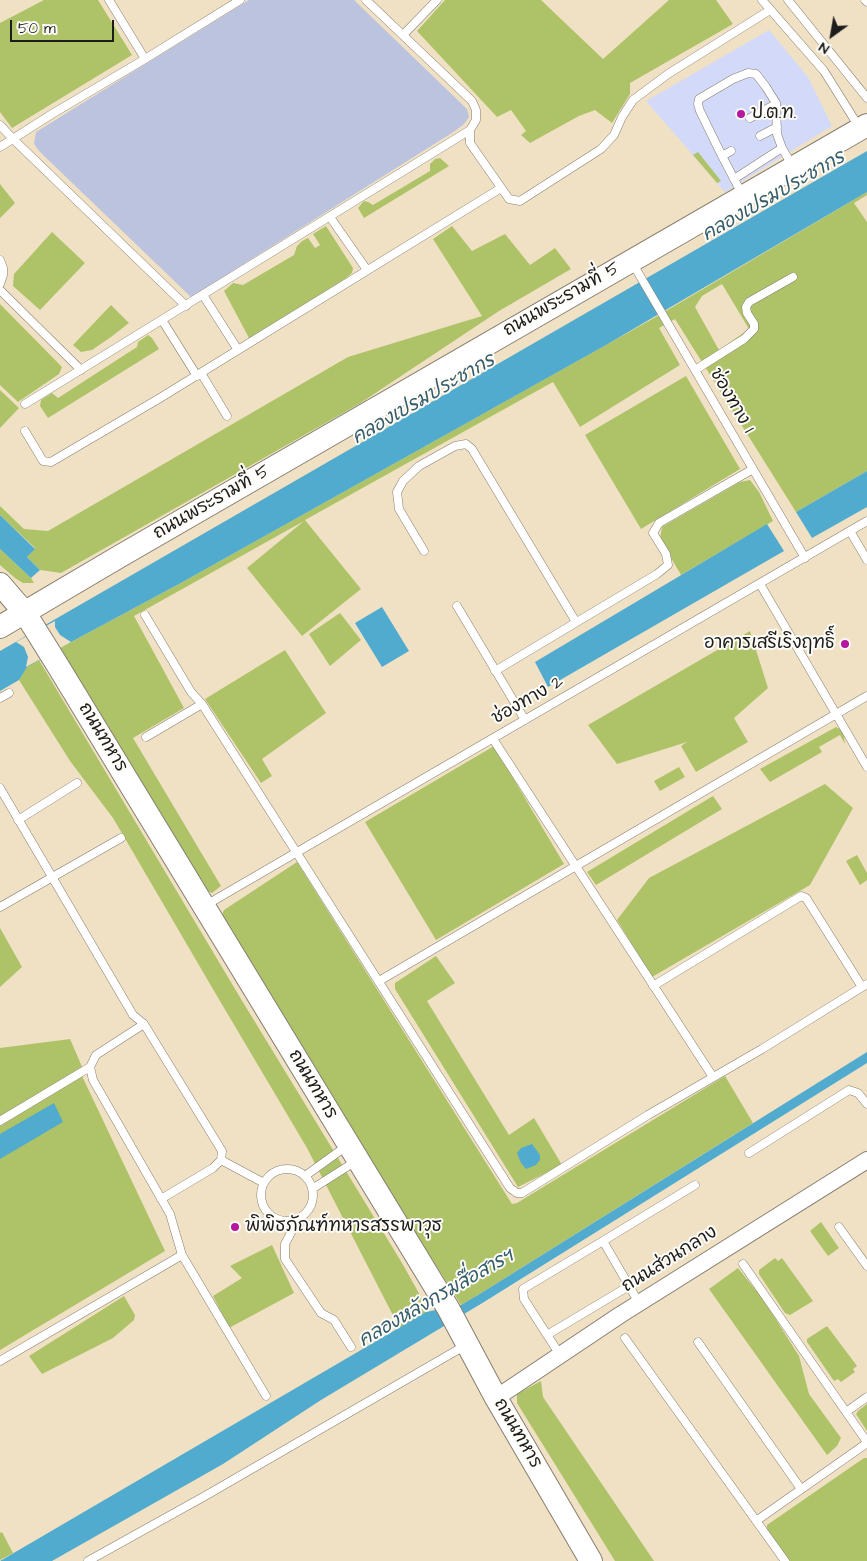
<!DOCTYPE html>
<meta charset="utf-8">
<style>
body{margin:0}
#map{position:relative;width:867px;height:1561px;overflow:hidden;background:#f0e1c4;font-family:"Architects Daughter",sans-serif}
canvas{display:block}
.north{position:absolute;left:807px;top:10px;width:50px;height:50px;-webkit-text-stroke:4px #fdfcf7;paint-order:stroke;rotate:212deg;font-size:14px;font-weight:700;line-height:20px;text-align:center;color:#1c1c1c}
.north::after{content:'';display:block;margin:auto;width:18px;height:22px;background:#1c1c1c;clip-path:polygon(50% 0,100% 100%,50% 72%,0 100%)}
.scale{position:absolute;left:10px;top:20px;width:104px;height:22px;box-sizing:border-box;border:2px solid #1c1c1c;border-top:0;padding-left:6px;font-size:15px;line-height:18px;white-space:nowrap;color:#1c1c1c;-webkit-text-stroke:4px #fdfcf7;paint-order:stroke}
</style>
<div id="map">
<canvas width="867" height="1561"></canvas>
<div class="north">N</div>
<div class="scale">50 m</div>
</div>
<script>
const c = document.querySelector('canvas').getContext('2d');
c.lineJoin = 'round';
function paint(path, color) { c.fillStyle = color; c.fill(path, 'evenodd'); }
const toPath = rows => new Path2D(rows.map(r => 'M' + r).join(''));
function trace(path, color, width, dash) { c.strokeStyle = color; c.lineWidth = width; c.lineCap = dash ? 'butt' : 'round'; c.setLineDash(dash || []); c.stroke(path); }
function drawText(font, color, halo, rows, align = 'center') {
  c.font = font + ' "Architects Daughter","Playpen Sans Thai",sans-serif'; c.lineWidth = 4; c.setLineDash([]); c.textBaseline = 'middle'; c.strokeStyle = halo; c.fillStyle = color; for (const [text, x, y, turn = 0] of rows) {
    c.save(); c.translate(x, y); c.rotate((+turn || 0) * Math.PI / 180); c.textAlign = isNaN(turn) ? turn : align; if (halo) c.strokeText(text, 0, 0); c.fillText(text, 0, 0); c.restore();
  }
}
paint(toPath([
 [769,30,808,77,832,126,725,192,646,101]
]), '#d3d9f9');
paint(toPath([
 [249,0,354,0,467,109,469,117,464,124,455,131,191,297,40,152,34,144,36,132]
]), '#bcc3de');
paint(toPath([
 [44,0,98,0,132,55,12,128,0,112,0,23],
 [445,0,541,0,603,59,669,0,716,0,733,24,630,83,630,94,612,123,595,110,579,116,530,143,521,135,526,131,511,110,497,117,417,31],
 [698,152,721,181,717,183,693,155],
 [440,158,449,166,364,218,358,208,364,201,368,202,373,205,430,171,430,164,435,159],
 [0,184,15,203,0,218],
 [867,192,867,195,854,203,867,222,867,471,796,512,675,319,659,328,680,365,580,427,553,382,305,520,361,589,302,636,247,568,304,521,134,616,184,708,133,738,221,886,212,893,205,889,58,649,179,584,654,318],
 [722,284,749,329,719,350,695,307,702,296],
 [326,226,353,268,352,273,345,279,249,338,224,291,233,283,243,285,294,255,297,246,302,241,308,238,315,248,320,245,313,234],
 [452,226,472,251,505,234,530,265,555,248,571,269,499,311,359,404,61,573,40,570,27,557,35,548,0,515,0,506,24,529,48,531,348,357,482,316,433,239],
 [52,232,85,263,40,310,13,286,14,274],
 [0,304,62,367,59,374,18,402,0,385],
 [111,305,129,323,111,337,92,350,81,352,73,345],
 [148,335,152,338,159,349,48,418,40,406,41,400,52,393,58,398,137,347,138,342],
 [686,376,740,469,641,529,585,435],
 [0,390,19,408,0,428],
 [750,480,759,492,773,521,681,575,660,539,662,527,740,482],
 [0,549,31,578,34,583,23,583,15,578,0,565],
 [340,613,361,640,330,666,309,634],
 [750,631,768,688,734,718,748,742,696,772,681,746,687,742,617,764,588,725],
 [285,650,326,713,262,759,272,776,261,783,205,699],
 [39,660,241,999,402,1263,425,1304,426,1312,400,1329,307,1148,217,996,113,818,70,761,19,680,26,667],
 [836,727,843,731,845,744,840,735,819,747,822,752,770,782,760,769],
 [494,746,564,864,436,940,365,822],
 [679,767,685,777,660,791,654,781],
 [825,784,853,808,810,885,652,977,617,920,649,878],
 [713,796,722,809,596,885,587,872],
 [857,855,867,873,867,880,860,885,846,861],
 [297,862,512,1204,517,1203,725,1076,753,1123,478,1295,461,1305,287,1030,221,917,224,910],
 [0,928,22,967,0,987],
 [436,956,455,983,427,1001,509,1135,534,1118,562,1165,518,1187,395,989,395,983],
 [70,1039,83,1069,0,1116,0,1048],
 [82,1076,165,1251,0,1350,0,1125],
 [821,1222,839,1248,828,1256,810,1231],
 [272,1245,294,1293,229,1328,213,1296,242,1278,230,1266],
 [775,1258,778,1261,782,1258,813,1301,790,1315,785,1313,759,1274,759,1270],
 [738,1268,763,1299,799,1356,809,1394,841,1438,837,1446,827,1455,709,1289],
 [124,1296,135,1315,134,1320,113,1338,42,1374,29,1356],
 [827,1326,857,1366,853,1369,855,1372,841,1382,838,1379,834,1381,807,1342,807,1339],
 [541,1381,543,1397,654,1561,615,1561,517,1403,517,1394],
 [867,1404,867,1431,856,1414,858,1411],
 [864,1458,867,1458,867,1561,790,1561,767,1530,767,1525],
 [2,1532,13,1553,0,1560,0,1533]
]), '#aec368');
paint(toPath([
 [867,151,867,192,606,345,179,584,58,649,27,667,19,680,0,691,0,651],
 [867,471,867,507,812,538,796,512],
 [0,515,35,549,27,557,40,570,31,578,0,549],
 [767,524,784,551,548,687,535,662],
 [382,607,409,651,382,667,355,623],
 [867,1052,867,1063,484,1302,321,1400,223,1464,52,1561,0,1561,426,1312,461,1305,478,1295],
 [54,1103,63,1122,0,1159,0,1134],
 [532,1144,540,1155,540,1160,536,1165,526,1169,521,1163,517,1153,521,1148]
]), '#50abce');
paint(toPath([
 [55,621,55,627,60,635,71,642,26,667,28,657,24,647,16,642]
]), '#f0e1c4');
const lane = toPath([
 [109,0,145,59],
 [366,0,472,101,476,110,476,120,470,130,470,143,509,199,520,201,601,149,614,135,622,117,633,100,668,74,770,10],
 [762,0,824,71,859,127],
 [788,0,867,98],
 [865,0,867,2],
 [403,35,437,0],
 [750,118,776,104],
 [0,125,13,139,186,306],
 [760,136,777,127],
 [0,147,52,114,145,59,240,0],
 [722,156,731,151],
 [734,179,782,148],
 [742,194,722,156,700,111,698,104,699,99,733,79,748,73,756,74,766,87,776,103,777,134,782,148,792,165],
 [330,217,367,270],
 [0,260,3,268,3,275,0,284],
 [633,264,805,558],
 [0,290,81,370],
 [203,295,238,350],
 [162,320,197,376],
 [695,370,744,339,754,329,754,324,747,313,746,307,749,302,793,277],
 [201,373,227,416],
 [25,404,470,130],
 [25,431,43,461,51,462,160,398,501,188],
 [850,531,867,560],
 [424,551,399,509,397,492,403,481,419,466,455,446,466,444,472,449,576,622],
 [760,584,867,767],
 [457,606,525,720],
 [145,615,191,692,202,704,510,1188,517,1193,522,1193,648,1115,762,1049,867,984],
 [495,671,657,574,668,565,666,554,653,533,659,523,753,469],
 [0,698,9,693],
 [146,737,202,704],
 [493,739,713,1077],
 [0,788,116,986,133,1015,144,1024,222,1151,221,1160,213,1168,161,1199],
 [18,820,77,783],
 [206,905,867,521],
 [0,907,121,838],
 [379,981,867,696],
 [653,986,801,896,806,898,862,987],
 [144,1024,96,1055,90,1067,93,1080,170,1214,182,1255],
 [0,1121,90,1067],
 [749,1153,849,1090,858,1093,867,1104],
 [221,1160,264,1183],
 '261 1195a26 26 0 1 1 52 0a26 26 0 1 1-52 0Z',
 [305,1176,348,1145],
 [312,1189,356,1161],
 [298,1219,285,1244,285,1259,321,1313,334,1320,351,1347],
 [839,1227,867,1266],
 [603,1241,695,1185],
 [743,1264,867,1442],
 [547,1335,629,1286],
 [625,1338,785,1561],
 [698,1342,801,1489],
 [560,1355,524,1299,523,1289,603,1241,639,1303],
 [0,1361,182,1255,266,1396],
 [846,1412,867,1397],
 [756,1521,867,1443],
 [88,1561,205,1496,466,1345]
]);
const street = toPath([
 [496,1398,620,1315,867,1160]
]);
const secondary = toPath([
 [0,584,25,613,58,666,448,1308,496,1398,591,1561],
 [0,627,122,555,867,125]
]);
trace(lane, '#867e70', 9);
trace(street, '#867e70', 18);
trace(secondary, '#867e70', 24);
trace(lane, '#fff', 8);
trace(street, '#fff', 16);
trace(secondary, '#fff', 22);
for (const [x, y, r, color] of [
 [741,114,5,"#b5179e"],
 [845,644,5,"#b5179e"],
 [235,1227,5,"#b5179e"]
]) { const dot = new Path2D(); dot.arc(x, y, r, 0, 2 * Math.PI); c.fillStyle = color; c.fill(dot); trace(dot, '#fdfcf7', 2); }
drawText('18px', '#1c1c1c', '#fdfcf7', [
 ["ป.ต.ท.",751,114],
 ["อาคารเสรีเริงฤทธิ์",835,644,"right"],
 ["พิพิธภัณฑ์ทหารสรรพาวุธ",245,1227]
], 'left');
drawText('18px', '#1c1c1c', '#fdfcf7', [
 ["ถนนพระรามที่ 5",562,300,-30],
 ["ช่องทาง 1",731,401,60],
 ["ถนนพระรามที่ 5",212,503,-30],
 ["ช่องทาง 2",528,701,-30],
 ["ถนนทหาร",102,738,59],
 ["ถนนทหาร",312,1085,59],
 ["ถนนส่วนกลาง",670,1260,-32],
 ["ถนนทหาร",517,1434,60]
]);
drawText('italic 19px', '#335c6c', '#fdfcf7', [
 ["คลองเปรมประชากร",774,197,-30],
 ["คลองเปรมประชากร",424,400,-30],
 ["คลองหลังกรมสื่อสารฯ",437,1299,-30]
]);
</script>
